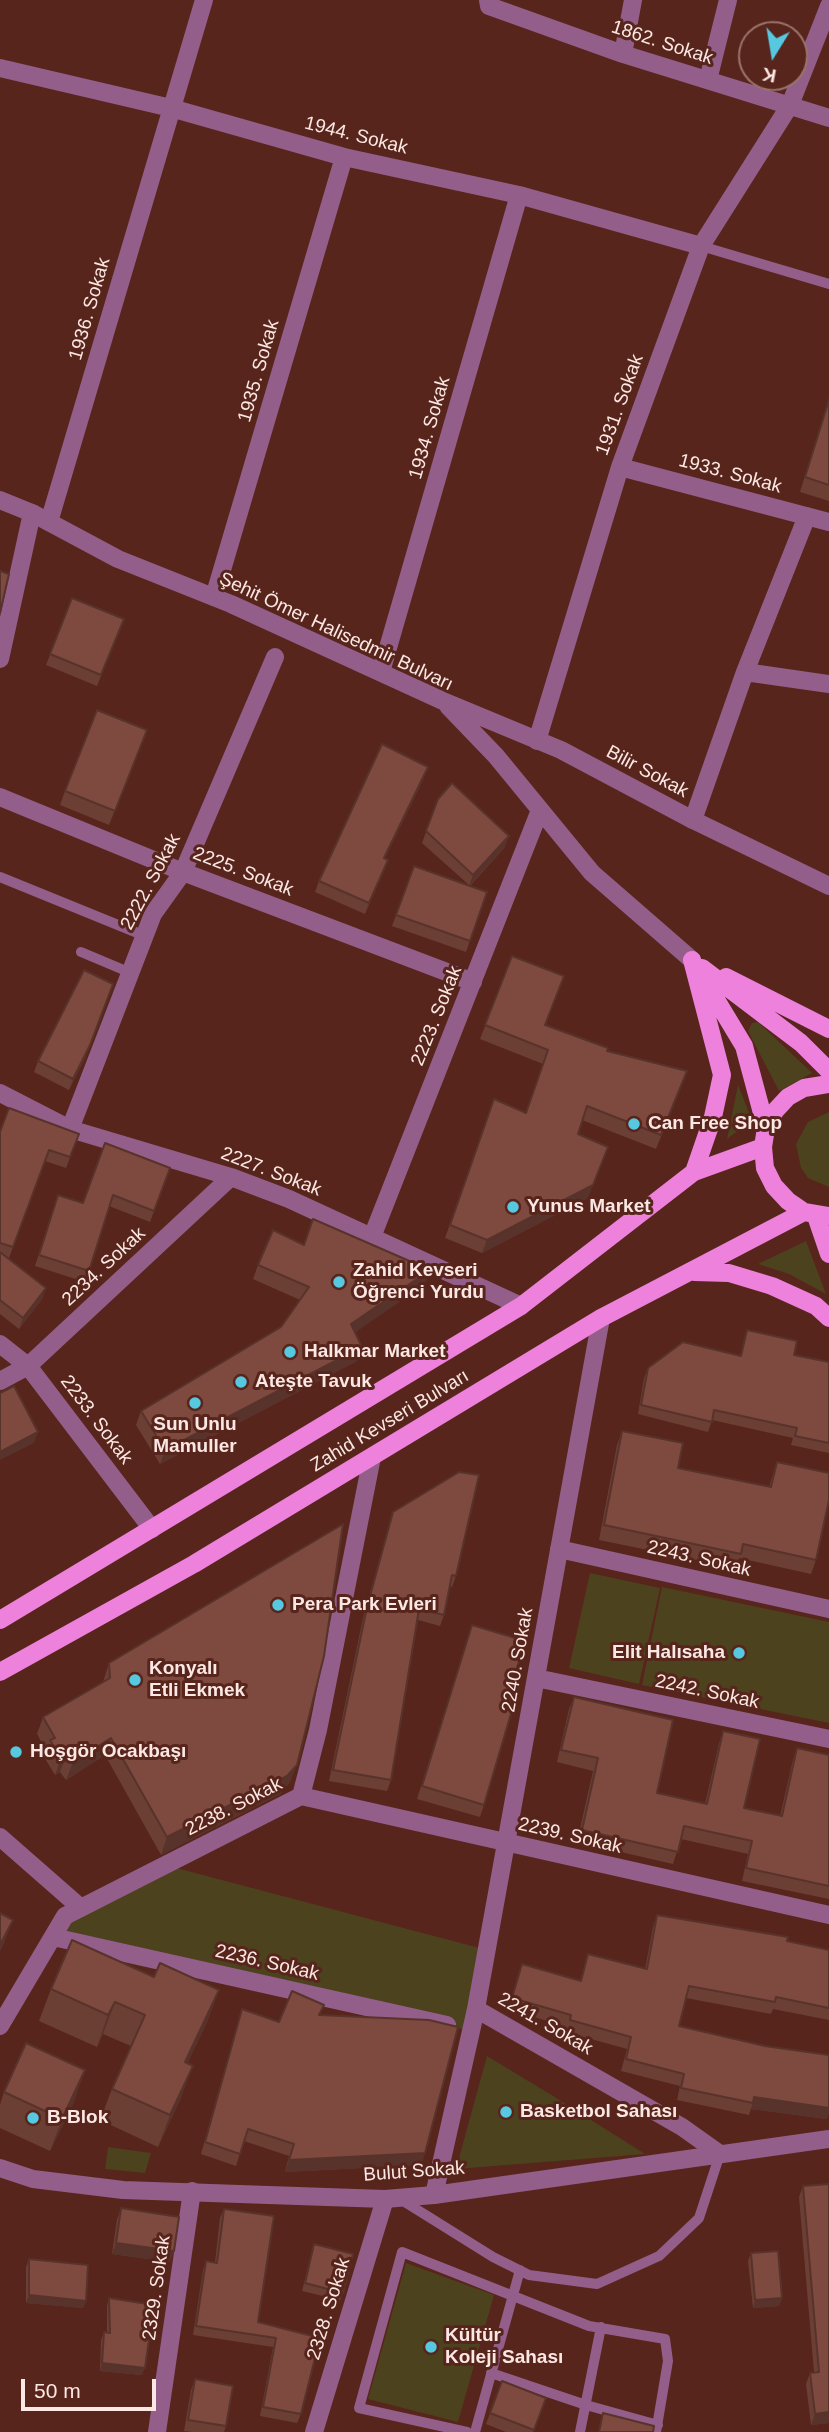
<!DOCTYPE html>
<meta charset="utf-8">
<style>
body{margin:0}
#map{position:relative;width:829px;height:2432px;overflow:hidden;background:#57251b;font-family:Arial,sans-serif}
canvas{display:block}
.north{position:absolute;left:738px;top:21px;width:70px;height:70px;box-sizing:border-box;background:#57251b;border:2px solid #99736b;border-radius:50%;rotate:191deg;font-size:19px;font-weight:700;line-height:28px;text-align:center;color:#fbe7e3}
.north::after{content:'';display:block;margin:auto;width:24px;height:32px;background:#56c9e1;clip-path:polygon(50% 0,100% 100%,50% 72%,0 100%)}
.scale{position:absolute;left:21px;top:2379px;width:135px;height:32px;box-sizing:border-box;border:4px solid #fbe7e3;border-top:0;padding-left:9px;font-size:21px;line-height:24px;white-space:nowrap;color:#fbe7e3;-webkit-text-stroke:5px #57251b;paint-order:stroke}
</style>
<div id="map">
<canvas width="829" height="2432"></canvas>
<div class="north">K</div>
<div class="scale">50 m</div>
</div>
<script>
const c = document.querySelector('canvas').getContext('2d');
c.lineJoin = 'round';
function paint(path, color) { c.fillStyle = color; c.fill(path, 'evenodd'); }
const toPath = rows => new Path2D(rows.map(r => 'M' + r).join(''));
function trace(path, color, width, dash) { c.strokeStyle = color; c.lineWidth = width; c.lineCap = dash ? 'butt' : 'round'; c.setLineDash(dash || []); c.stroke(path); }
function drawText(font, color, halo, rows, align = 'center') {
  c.font = font + ' Arial,sans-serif'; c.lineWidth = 6; c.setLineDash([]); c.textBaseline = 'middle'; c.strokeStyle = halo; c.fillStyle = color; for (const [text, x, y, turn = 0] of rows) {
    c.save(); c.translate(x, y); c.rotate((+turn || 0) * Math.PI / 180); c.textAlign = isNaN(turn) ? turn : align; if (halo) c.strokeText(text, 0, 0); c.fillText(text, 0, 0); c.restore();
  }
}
paint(toPath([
 [758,1022,812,1073,779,1091,748,1031,752,1023],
 [738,1085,752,1120,727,1139],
 [829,1112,829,1187,808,1178,801,1168,796,1144,808,1122],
 [806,1241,826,1294,789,1274,758,1264],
 [590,1573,660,1588,639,1684,569,1668],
 [662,1587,829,1622,829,1723,642,1685],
 [165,1865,487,1950,471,2031,53,1937,65,1916],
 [487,2056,553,2096,645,2154,456,2169],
 [108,2147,151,2153,145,2173,105,2169],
 [406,2263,494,2295,458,2422,368,2399]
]), '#4d421e');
trace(toPath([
 [701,246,829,284],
 [0,877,145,936],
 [81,952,131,973],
 [400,2199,493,2257,529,2275,597,2284,659,2256,699,2218,720,2154],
 [491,2373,586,2405,658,2425],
 [467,2432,359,2408,402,2252,589,2326,665,2339,668,2361,656,2432],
 [475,2432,520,2270],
 [580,2432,601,2327]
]), '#935e8a', 10);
trace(toPath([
 [488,0,489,6,623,54,829,118],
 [623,54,633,0],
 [0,68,171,108,344,157,519,195,701,246],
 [708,80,728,0],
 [620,467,829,522],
 [49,522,204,0],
 [214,597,344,157],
 [0,659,32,513],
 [381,672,519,195],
 [745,672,829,684],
 [537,741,620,467,701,246,790,105,829,6],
 [0,797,183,872,473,982],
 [693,820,745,672,807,516],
 [0,1093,70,1129,231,1177,289,1199,521,1306],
 [70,1129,153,914,183,872,275,657],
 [372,1237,540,810],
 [0,1344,28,1366,152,1529],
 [0,1381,28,1366,231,1177],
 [559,1549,829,1609],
 [536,1678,829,1739],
 [301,1796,829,1915],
 [0,1837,81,1908],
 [53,1937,447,2025],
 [476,2009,601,1318],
 [0,2026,65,1916,301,1796,318,1730,372,1457],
 [434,2195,476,2009,682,2127,720,2154],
 [157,2432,192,2191],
 [314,2432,385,2199]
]), '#935e8a', 18);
trace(toPath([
 [0,500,32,513,118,559,231,604,443,701,561,750,693,820,829,886],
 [448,706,496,756,592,873,692,960],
 [0,2168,33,2179,123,2190,385,2199,434,2195,829,2139]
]), '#935e8a', 18);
trace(toPath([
 [692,960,722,1075,713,1117,694,1172],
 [702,968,801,1043,829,1071],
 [726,977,829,1029],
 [703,978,744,1046,766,1128],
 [829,1084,804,1088,788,1097,775,1111,766,1128,763,1147,765,1168,774,1186,788,1201,804,1212,829,1216],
 [816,1216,829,1254],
 [694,1272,729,1273,772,1286,816,1306,829,1318],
 [0,1620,521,1306,694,1172,763,1147],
 [0,1672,194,1564,601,1318,804,1212]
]), '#ed81dc', 18);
paint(toPath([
 [829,398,829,501,800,492],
 [72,598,124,619,97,686,46,665],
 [147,730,109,825,60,805,65,791],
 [424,778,385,858,388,860,384,871,365,914,315,892,319,881],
 [438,799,505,847,470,886,487,892,466,952,392,926,414,866,469,885,422,843],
 [512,956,545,1025,607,1051,682,1085,656,1149,582,1120,578,1134,588,1198,482,1253,445,1238,494,1099,526,1113,543,1064,480,1039],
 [86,1056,69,1090,34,1072,38,1061],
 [0,1132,79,1134,66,1168,45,1161,9,1258,46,1288,42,1299,19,1329,0,1314],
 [170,1168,150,1222,109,1206,85,1282,35,1266,54,1206,83,1203],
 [304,1245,425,1284,355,1332,357,1361,160,1464,136,1425,141,1411,281,1327,300,1300,253,1279,258,1265],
 [747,1330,794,1355,829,1362,829,1453,791,1445,793,1438,712,1420,708,1432,638,1414,644,1378,648,1368,740,1356],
 [622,1431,678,1468,769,1487,777,1462,816,1560,811,1574,739,1558,736,1568,599,1540,617,1445],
 [393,1512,456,1576,452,1587,450,1586,444,1615,440,1626,418,1620,391,1780,387,1791,329,1781,363,1618],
 [472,1625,511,1688,484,1805,480,1817,417,1799],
 [109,1663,290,1782,280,1794,161,1855,105,1755,66,1780,60,1772,55,1775,44,1757,46,1750,37,1734,43,1717,103,1682],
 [574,1697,657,1793,705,1804,719,1743,723,1731,744,1808,780,1816,793,1760,797,1748,829,1755,829,1899,742,1881,748,1854,681,1839,673,1864,577,1842,593,1771,557,1762,569,1709],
 [657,1915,829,1950,829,2020,773,2009,771,2014,686,1998,679,2026,827,2119,751,2109,749,2115,677,2100,680,2086,621,2071,627,2049,566,2032,567,2027,508,2009,522,1964,580,1981,588,1954,645,1969,653,1927],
 [154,1977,219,1990,207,2022,187,2064,181,2098,158,2147,100,2120,112,2089,131,2046,103,2034,97,2047,39,2021,51,1989],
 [242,2009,279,2022,321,2015,425,2153,421,2165,285,2172,289,2156,244,2141,236,2166,201,2154],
 [4,2092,74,2102,50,2151,0,2128,0,2105],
 [803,2186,829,2423,811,2425,806,2384,810,2373,814,2372,799,2197],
 [121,2208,170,2262,112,2254,117,2219],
 [224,2209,258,2322,320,2338,301,2414,297,2423,260,2416,273,2347,193,2335,203,2270,206,2261,215,2262,220,2218],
 [314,2244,343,2293,340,2300,302,2291],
 [751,2253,782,2298,779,2306,753,2308,748,2261],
 [29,2259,86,2301,83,2308,26,2303,26,2267],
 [109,2298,142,2375,100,2371,101,2340,104,2332,107,2333,107,2306],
 [195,2379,226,2426,224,2432,192,2432,184,2431,191,2390],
 [502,2381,546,2398,533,2432,506,2432,486,2424]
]), '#6c3f35');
paint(toPath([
 [428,767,424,778,380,869,384,858],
 [509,836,505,847,469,886,473,875],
 [388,860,384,871,365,914,369,903],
 [113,984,86,1056,69,1090,73,1079],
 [608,1147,588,1198,482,1253,487,1240],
 [430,1270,425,1284,346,1339,351,1324],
 [46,1288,42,1299,19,1329,23,1318],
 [362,1347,357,1361,160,1464,165,1450],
 [38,1432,34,1443,0,1460,0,1452],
 [111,1738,105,1755,66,1780,73,1762],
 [66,1755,60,1772,55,1775,61,1758],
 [297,1765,290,1782,280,1794,161,1855,167,1837],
 [13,1920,5,1941,0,1952,0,1945],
 [219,1990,207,2022,173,2094,185,2062],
 [115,2002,103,2034,97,2047,108,2015],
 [193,2066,181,2098,158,2147,170,2115],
 [85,2070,74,2102,50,2151,62,2119],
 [754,2097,829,2108,829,2113,827,2119,751,2109],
 [425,2153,421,2165,285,2172,289,2160],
 [116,2243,174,2251,170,2262,112,2254],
 [29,2295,86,2301,83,2308,26,2303],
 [782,2298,779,2306,753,2308,755,2300],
 [102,2363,145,2368,142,2375,100,2371],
 [829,2412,829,2423,811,2425,815,2414]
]), '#58332b');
const building = toPath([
 [829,400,829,485,805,477,829,400],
 [0,571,9,574,0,613,0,571],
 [72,598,124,619,101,675,50,654,72,598],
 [97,710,147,730,115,811,65,791,97,710],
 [382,744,428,767,384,858,388,860,369,903,319,881,382,744],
 [452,783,509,836,473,875,426,831,438,799,452,783],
 [414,866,487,892,470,941,396,915,414,866],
 [512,956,564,976,545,1025,608,1048,607,1051,687,1071,661,1135,587,1106,578,1134,608,1147,593,1185,487,1240,450,1225,494,1099,526,1113,548,1050,485,1025,512,956],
 [84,970,113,984,90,1045,73,1079,38,1061,84,970],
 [9,1108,79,1134,70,1157,49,1150,13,1247,0,1243,0,1132,9,1108],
 [105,1143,170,1168,154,1211,113,1195,89,1271,39,1255,58,1195,83,1203,105,1143],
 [313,1219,430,1270,351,1324,362,1347,165,1450,141,1411,281,1327,309,1287,258,1265,273,1230,304,1245,313,1219],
 [0,1252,46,1288,23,1318,0,1300,0,1252],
 [747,1330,797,1341,794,1355,829,1362,829,1443,795,1436,797,1428,714,1410,712,1422,641,1405,648,1368,683,1342,741,1356,747,1330],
 [14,1386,38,1432,0,1452,0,1393,14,1386],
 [622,1431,683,1443,678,1468,771,1487,777,1462,829,1473,829,1500,816,1560,743,1544,741,1554,604,1525,622,1431],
 [459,1472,479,1475,456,1576,452,1575,444,1615,419,1609,391,1780,333,1770,367,1607,393,1512,459,1472],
 [343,1524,324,1656,297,1765,287,1776,167,1837,111,1738,73,1762,66,1755,61,1758,50,1740,55,1738,43,1717,110,1678,109,1663,343,1524],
 [472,1625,525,1641,511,1688,518,1690,484,1805,422,1786,472,1625],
 [574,1697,673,1720,657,1793,707,1804,723,1731,760,1739,744,1808,782,1816,797,1748,829,1755,829,1886,746,1868,752,1841,684,1826,678,1852,582,1830,598,1758,561,1750,574,1697],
 [0,1913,13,1920,0,1945,0,1913],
 [657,1915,788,1937,787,1941,829,1950,829,2008,776,1997,775,2002,689,1986,679,2026,765,2046,829,2055,829,2108,754,2097,753,2103,681,2088,684,2074,626,2059,631,2037,570,2020,571,2015,512,1998,522,1964,581,1981,588,1954,647,1969,657,1915],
 [72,1940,154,1977,160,1963,219,1990,185,2062,193,2066,170,2115,112,2089,145,2015,115,2002,108,2015,51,1989,72,1940],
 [292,1991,324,2005,319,2015,429,2020,458,2027,425,2153,289,2160,294,2144,248,2129,240,2154,205,2142,242,2009,279,2022,292,1991],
 [26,2043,85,2070,62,2119,4,2092,26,2043],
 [829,2184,829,2412,815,2414,810,2373,819,2372,803,2186,829,2184],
 [121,2208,179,2217,174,2251,116,2243,121,2208],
 [224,2209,274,2216,258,2322,320,2338,301,2414,263,2407,276,2338,196,2326,206,2261,217,2263,224,2209],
 [314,2244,353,2254,343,2293,305,2283,314,2244],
 [778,2251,782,2298,755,2300,751,2253,778,2251],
 [29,2259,88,2265,86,2301,29,2295,29,2259],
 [109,2298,154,2305,145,2368,102,2363,104,2332,110,2333,109,2298],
 [195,2379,233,2386,226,2426,188,2420,195,2379],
 [502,2381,546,2398,534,2430,490,2413,502,2381],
 [603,2413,654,2426,653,2432,599,2432,603,2413]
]);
paint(building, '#7e493e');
trace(building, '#58332b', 2);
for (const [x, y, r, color] of [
 [634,1124,7,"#56c9e1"],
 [513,1207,7,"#56c9e1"],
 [339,1282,7,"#56c9e1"],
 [290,1352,7,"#56c9e1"],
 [241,1382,7,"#56c9e1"],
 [195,1403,7,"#56c9e1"],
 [278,1605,7,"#56c9e1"],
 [739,1653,7,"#56c9e1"],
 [135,1680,7,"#56c9e1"],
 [16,1752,7,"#56c9e1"],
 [506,2112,7,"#56c9e1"],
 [33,2118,7,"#56c9e1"],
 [431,2347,7,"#56c9e1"]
]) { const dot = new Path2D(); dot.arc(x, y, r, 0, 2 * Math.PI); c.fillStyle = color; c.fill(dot); trace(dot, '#57251b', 2.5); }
drawText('19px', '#fbe7e3', '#57251b', [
 ["1862. Sokak",662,43,18],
 ["1944. Sokak",356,136,14],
 ["1936. Sokak",90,309,-74],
 ["1935. Sokak",259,371,-74],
 ["1931. Sokak",620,405,-70],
 ["1934. Sokak",430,428,-74],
 ["1933. Sokak",730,474,15],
 ["Şehit Ömer Halisedmir Bulvarı",336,632,25],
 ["Bilir Sokak",647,772,28],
 ["2225. Sokak",243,872,21],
 ["2222. Sokak",151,882,-62],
 ["2223. Sokak",437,1016,-68],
 ["2227. Sokak",271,1172,21],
 ["2234. Sokak",104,1267,-43],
 ["2233. Sokak",96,1420,53],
 ["Zahid Kevseri Bulvarı",390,1421,-31],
 ["2243. Sokak",699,1559,13],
 ["2240. Sokak",518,1660,-80],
 ["2242. Sokak",707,1692,12],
 ["2238. Sokak",234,1807,-27],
 ["2239. Sokak",570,1836,13],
 ["2236. Sokak",267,1963,13],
 ["2241. Sokak",545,2024,30],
 ["Bulut Sokak",414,2172,-4],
 ["2329. Sokak",157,2288,-82],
 ["2328. Sokak",329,2309,-73]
]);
drawText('bold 19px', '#fbe7e3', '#57251b', [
 ["Can Free Shop",648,1124],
 ["Yunus Market",527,1207],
 ["Zahid Kevseri",353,1271],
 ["Öğrenci Yurdu",353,1293],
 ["Halkmar Market",304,1352],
 ["Ateşte Tavuk",255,1382],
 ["Sun Unlu",195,1425,"center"],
 ["Mamuller",195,1447,"center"],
 ["Pera Park Evleri",292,1605],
 ["Elit Halısaha",725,1653,"right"],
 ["Konyalı",149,1669],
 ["Etli Ekmek",149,1691],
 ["Hoşgör Ocakbaşı",30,1752],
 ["Basketbol Sahası",520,2112],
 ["B-Blok",47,2118],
 ["Kültür",445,2336],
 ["Koleji Sahası",445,2358]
], 'left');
</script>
